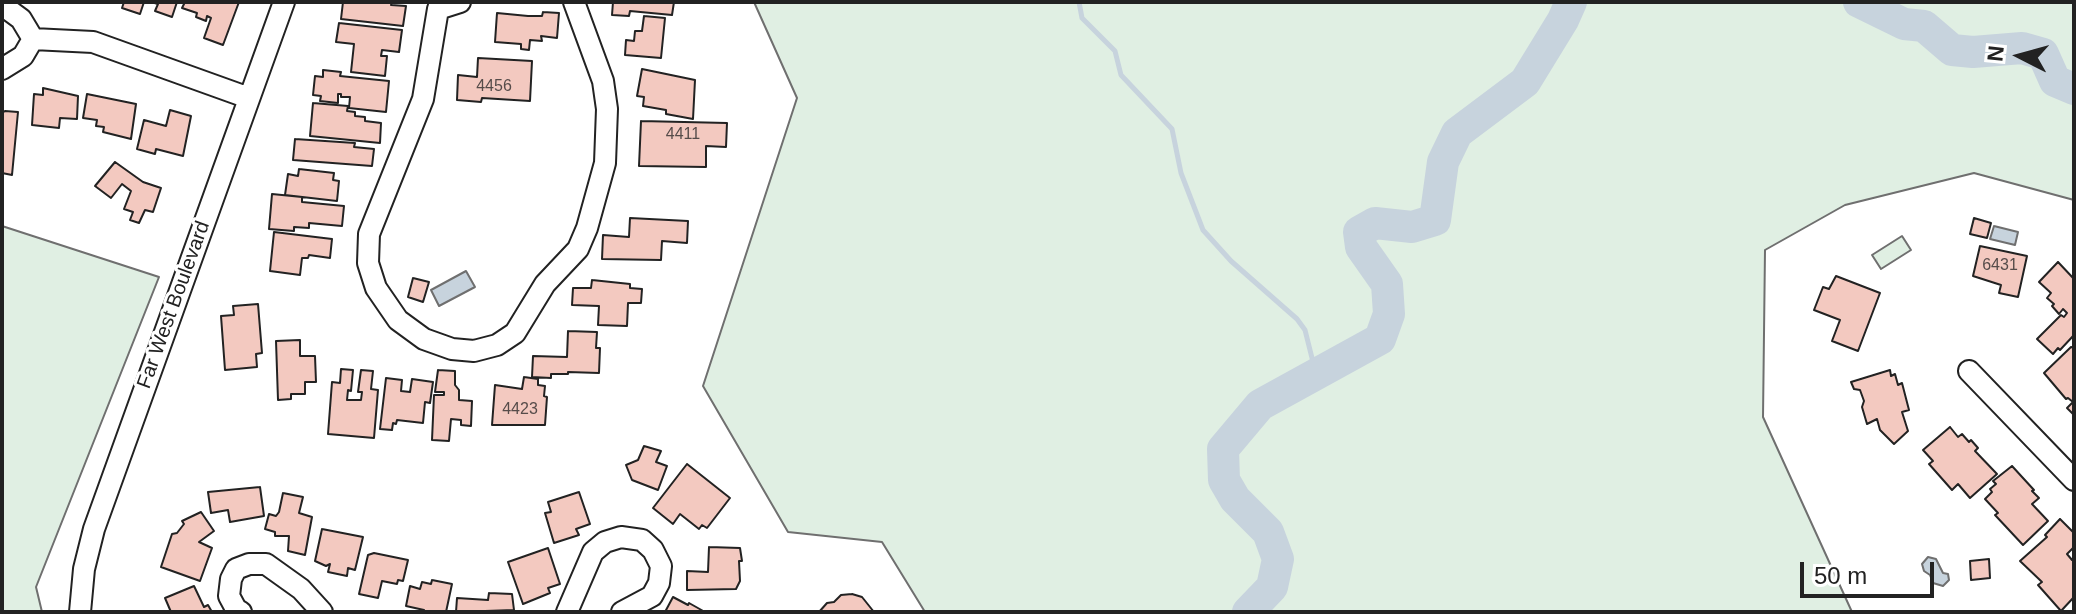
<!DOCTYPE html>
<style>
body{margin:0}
#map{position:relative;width:2076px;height:614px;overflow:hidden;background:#fff;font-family:Helvetica,sans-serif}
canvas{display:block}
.frame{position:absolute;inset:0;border:4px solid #222;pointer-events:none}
.north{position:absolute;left:1980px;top:16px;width:80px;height:80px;-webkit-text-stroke:6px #fff;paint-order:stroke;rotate:276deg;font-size:22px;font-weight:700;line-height:32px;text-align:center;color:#222}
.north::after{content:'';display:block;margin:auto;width:28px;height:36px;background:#222;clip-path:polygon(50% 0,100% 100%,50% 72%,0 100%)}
.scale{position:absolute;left:1800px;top:562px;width:134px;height:36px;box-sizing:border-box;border:4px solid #222;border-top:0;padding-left:10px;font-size:24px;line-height:28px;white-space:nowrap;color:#222;-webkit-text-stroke:6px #fff;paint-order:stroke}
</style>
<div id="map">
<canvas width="2076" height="614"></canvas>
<div class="frame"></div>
<div class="north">N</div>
<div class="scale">50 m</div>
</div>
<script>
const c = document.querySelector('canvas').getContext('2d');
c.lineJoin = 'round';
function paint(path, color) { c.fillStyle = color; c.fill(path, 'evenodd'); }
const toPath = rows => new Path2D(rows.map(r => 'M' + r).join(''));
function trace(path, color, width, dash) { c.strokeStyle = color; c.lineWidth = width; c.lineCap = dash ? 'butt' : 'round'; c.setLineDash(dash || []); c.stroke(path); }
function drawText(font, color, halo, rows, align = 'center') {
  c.font = font + ' Helvetica,sans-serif'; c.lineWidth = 6; c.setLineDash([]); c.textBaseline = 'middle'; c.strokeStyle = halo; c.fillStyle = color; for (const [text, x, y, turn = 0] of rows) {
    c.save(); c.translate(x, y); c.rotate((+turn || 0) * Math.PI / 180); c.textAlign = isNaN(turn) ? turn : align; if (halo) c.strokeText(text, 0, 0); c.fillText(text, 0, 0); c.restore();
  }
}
const green = toPath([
 [754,2,2074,2,2074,200,1974,173,1845,205,1765,250,1763,417,1852,612,925,612,882,542,788,532,703,386,797,98,754,2],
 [2,226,159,277,36,587,42,612,2,612,2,226],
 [1902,236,1911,250,1881,269,1872,255,1902,236]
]);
paint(green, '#e0efe3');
trace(green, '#6f6f6f', 2);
const water = toPath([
 [1994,226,2018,232,2015,245,1990,239,1994,226],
 [466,271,475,287,439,306,431,290,466,271],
 [1928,557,1936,559,1943,573,1948,574,1949,580,1943,586,1933,583,1930,575,1924,571,1922,564,1928,557]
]);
paint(water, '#c7d3dd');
trace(water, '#6f6f6f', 2);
trace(toPath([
 [1079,2,1082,18,1115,51,1121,75,1172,129,1181,173,1203,230,1231,261,1297,319,1305,330,1316,374]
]), '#c7d3dd', 5);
trace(toPath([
 [1859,2,1904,24,1924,26,1952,50,1973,52,2022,48,2043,54,2055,81,2074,89],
 [1248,612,1272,587,1278,559,1268,532,1235,499,1224,480,1223,449,1260,405,1380,339,1389,314,1387,284,1361,247,1359,232,1375,223,1412,227,1435,220,1443,162,1457,133,1525,82,1563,20,1571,2]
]), '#c7d3dd', 32);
const building = toPath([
 [124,2,144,2,140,14,122,8,124,2],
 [151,2,177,2,172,17,155,11,158,4,151,2],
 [185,2,239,2,223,45,204,38,211,18,207,16,206,21,196,17,197,13,182,8,185,2],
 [343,2,392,2,391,5,406,6,403,26,341,19,343,2],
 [613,2,674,2,672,15,630,11,629,16,612,15,613,2],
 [543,12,559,13,557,38,541,36,542,41,530,40,529,50,521,49,521,44,495,42,497,13,528,16,542,16,543,12],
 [644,16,665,18,661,58,625,55,626,40,634,41,635,31,642,31,644,16],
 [339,23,402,30,399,52,382,50,381,56,387,56,385,76,351,72,354,44,336,42,339,23],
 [478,58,532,61,530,101,482,98,481,102,457,100,458,75,477,77,478,58],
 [642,69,695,80,693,119,666,114,666,110,643,106,644,97,637,96,642,69],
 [323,70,341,72,340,76,389,81,386,112,349,108,350,97,341,97,341,94,338,94,338,103,320,101,321,96,313,95,315,76,323,77,323,70],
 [43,88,78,96,77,119,60,118,59,128,32,125,34,94,43,95,43,88],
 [87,94,136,104,131,139,103,132,104,127,96,126,97,120,83,118,87,94],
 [313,103,348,106,347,111,355,112,355,116,365,117,365,121,381,123,380,143,310,136,313,103],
 [170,110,191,116,183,156,156,149,155,154,137,149,144,120,166,126,170,110],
 [5,111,18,112,12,175,2,173,2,113,5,111],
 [641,121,727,123,726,147,706,146,706,167,639,166,641,121],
 [295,139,355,143,354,147,374,149,372,166,293,160,295,139],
 [115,162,143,182,161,188,153,212,145,210,139,223,130,220,133,212,124,209,131,191,122,184,111,198,95,186,115,162],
 [299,169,334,173,333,180,339,181,337,201,285,195,288,174,298,176,299,169],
 [272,194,302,197,302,202,344,206,342,226,309,223,309,228,294,227,294,231,269,229,272,194],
 [630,218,688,221,687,243,662,241,661,260,602,259,603,235,629,237,630,218],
 [1974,218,1991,223,1987,238,1970,234,1974,218],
 [274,232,332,239,330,258,309,255,308,258,302,258,300,275,270,271,274,232],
 [1980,246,2027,256,2018,297,1999,293,2001,285,1973,276,1980,246],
 [2058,262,2074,279,2074,335,2060,350,2058,348,2053,354,2037,339,2061,315,2064,317,2067,313,2063,309,2059,314,2052,306,2054,304,2047,298,2051,293,2039,282,2058,262],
 [1836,276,1880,293,1858,351,1832,341,1840,320,1814,310,1823,287,1829,289,1836,276],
 [413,278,429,282,423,302,408,297,413,278],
 [592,280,630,284,630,288,642,289,641,303,628,303,627,326,598,325,599,306,572,305,573,288,591,288,592,280],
 [258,304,262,353,256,354,257,367,225,370,221,316,234,315,233,306,258,304],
 [568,331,597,332,596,348,600,348,599,373,568,372,568,374,551,374,551,378,532,377,533,356,567,357,568,331],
 [300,340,300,356,315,356,316,382,305,382,305,394,291,394,291,399,278,400,276,341,300,340],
 [2071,347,2074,348,2074,415,2067,408,2073,402,2068,398,2066,399,2044,373,2071,347],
 [341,369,353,370,351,391,348,390,347,400,361,400,362,392,358,392,361,370,373,371,371,389,378,390,374,438,328,434,332,382,340,383,341,369],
 [438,370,455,371,455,385,459,390,459,400,472,401,471,426,461,425,461,420,451,419,449,441,432,440,434,395,444,395,444,392,435,392,438,370],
 [1890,370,1891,376,1895,374,1898,385,1902,383,1909,410,1902,412,1908,431,1894,444,1880,430,1877,419,1867,424,1862,407,1864,401,1860,390,1854,389,1851,382,1890,370],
 [524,377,538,379,538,385,545,386,544,396,547,397,545,425,492,425,495,385,522,389,524,377],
 [386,378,402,380,401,391,410,392,412,379,433,382,430,403,425,402,423,423,397,420,396,424,393,423,392,430,380,429,386,378],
 [1950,427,1958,437,1962,434,1969,442,1971,440,1978,448,1975,451,1997,474,1970,498,1958,484,1952,490,1929,464,1933,461,1923,450,1950,427],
 [644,446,661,451,656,462,667,466,658,490,632,480,626,465,638,460,644,446],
 [687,464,730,498,707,528,702,525,699,529,680,514,673,524,653,508,687,464],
 [2012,466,2034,490,2032,491,2039,498,2032,504,2048,521,2023,545,1995,515,1998,513,1985,499,1992,492,1990,489,1996,484,1993,481,2012,466],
 [260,487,264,516,230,522,228,510,211,513,208,492,260,487],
 [579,492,590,524,576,529,579,535,554,543,545,513,551,512,548,502,579,492],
 [283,493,303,497,299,513,312,517,305,555,288,551,289,536,275,536,275,532,265,529,269,514,276,516,279,512,283,493],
 [201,512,214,531,199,542,212,548,200,581,161,567,172,534,177,533,184,524,182,521,201,512],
 [2060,519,2074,533,2074,547,2067,554,2072,560,2074,557,2074,597,2061,611,2038,585,2042,582,2020,561,2047,537,2045,535,2060,519],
 [322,529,363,537,355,570,348,568,347,576,328,572,330,564,326,566,315,561,322,529],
 [709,547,740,548,742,561,739,561,740,581,736,589,687,590,687,571,708,572,709,547],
 [548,548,560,584,548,588,550,593,523,604,508,562,548,548],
 [374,553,408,560,403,581,398,580,397,584,382,581,378,598,359,594,368,555,374,553],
 [1989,559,1990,578,1971,580,1970,561,1989,559],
 [432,580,452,584,446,612,424,612,424,610,406,606,410,586,420,589,422,582,431,584,432,580],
 [194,586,204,607,208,605,212,612,171,612,165,598,194,586],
 [489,593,512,594,514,610,456,612,457,598,488,600,489,593],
 [852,594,862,597,874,612,819,612,827,603,834,602,841,595,852,594],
 [673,597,688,605,689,603,705,612,665,612,673,597]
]);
paint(building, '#f3c9c0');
trace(building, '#222', 2);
const minor = toPath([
 [2,5,21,19,33,39],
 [438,9,423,99,369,234,368,263,376,288,398,320,424,339,452,349,474,351,497,345,515,333,545,284,578,249,587,228,605,163,607,109,603,81,574,2],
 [438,9,460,2],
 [33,39,93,42,249,98],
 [2,69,23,56,33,39],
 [1969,371,2074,480],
 [80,612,84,569,94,529,284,2],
 [241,612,236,609,229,596,231,579,236,569,249,564,266,564,301,589,322,612],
 [567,612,593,552,605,542,621,537,642,540,653,550,661,566,659,583,652,596,622,612]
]);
trace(minor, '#222', 24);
trace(minor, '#fff', 20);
drawText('16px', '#564c4a', null, [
 ["4456",494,87],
 ["4411",683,135],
 ["6431",2000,266],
 ["4423",520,410]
]);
drawText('20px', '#222', '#fff', [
 ["Far West Boulevard",174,305,-70]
]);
</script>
